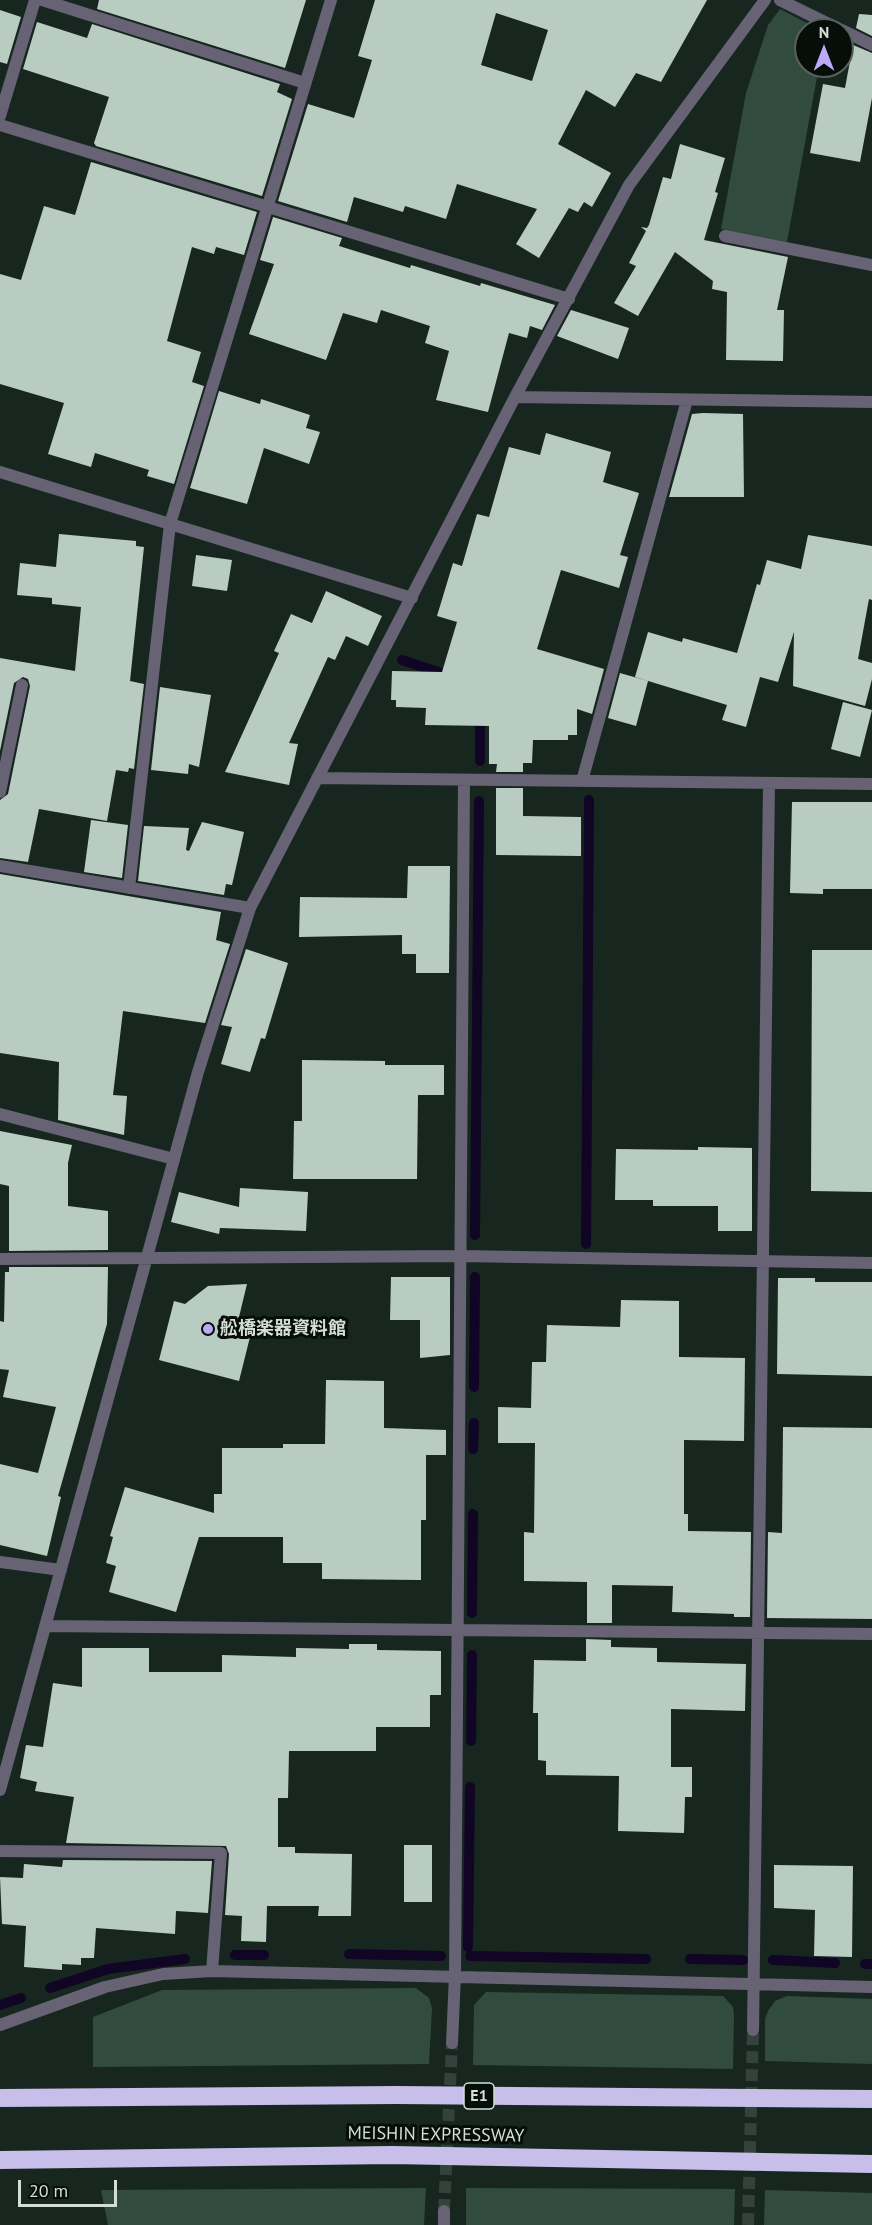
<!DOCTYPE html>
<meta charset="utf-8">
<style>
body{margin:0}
#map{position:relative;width:872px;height:2225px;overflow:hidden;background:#17271f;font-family:"PT Sans",sans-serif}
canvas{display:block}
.north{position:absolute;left:794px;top:18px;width:60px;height:60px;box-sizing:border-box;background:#070e0a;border:2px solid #59615d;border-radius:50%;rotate:0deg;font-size:16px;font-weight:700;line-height:24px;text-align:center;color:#d4ded9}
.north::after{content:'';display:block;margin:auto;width:21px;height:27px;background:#bbaaf6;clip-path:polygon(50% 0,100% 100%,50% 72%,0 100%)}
.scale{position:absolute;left:18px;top:2180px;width:99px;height:27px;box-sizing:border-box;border:3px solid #d4ded9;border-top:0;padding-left:8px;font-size:18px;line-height:21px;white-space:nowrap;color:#d4ded9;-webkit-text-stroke:4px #070e0a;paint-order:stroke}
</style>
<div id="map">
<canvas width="872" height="2225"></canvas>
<div class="north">N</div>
<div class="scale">20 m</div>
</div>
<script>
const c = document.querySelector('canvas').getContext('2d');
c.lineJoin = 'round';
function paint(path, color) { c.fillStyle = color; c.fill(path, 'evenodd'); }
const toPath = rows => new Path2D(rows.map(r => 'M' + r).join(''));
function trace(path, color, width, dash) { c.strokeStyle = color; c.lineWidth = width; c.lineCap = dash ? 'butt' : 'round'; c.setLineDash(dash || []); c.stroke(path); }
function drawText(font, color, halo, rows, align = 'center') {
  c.font = font + ' "PT Sans","Noto Sans JP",sans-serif'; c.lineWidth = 6; c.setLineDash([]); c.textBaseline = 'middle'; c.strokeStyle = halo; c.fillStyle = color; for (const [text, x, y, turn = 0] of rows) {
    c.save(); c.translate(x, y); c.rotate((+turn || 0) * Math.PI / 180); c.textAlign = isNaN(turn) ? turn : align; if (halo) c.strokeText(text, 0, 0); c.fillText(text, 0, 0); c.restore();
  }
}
paint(toPath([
 [780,9,820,30,806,30,806,66,819,66,787,242,721,229,746,93,768,25],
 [416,1988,429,1998,432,2008,429,2064,93,2067,93,2017,162,1990],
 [486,1992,723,1996,733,2007,734,2015,733,2069,473,2065,474,2005],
 [787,1996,872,1999,872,2064,765,2061,765,2019,768,2011,775,2001],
 [426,2188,424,2225,108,2225,101,2190],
 [466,2188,735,2189,734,2225,466,2225],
 [765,2190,872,2193,872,2225,764,2225]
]), '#314c3e');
trace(toPath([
 [402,660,450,676],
 [480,761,480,711],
 [475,1235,479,801],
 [586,1244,589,800],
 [474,1387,475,1277],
 [473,1449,474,1423],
 [472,1613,473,1514],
 [471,1741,472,1655],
 [468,1947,470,1787],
 [349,1954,441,1956],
 [235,1955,264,1955],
 [470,1956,646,1959],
 [690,1959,743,1960],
 [773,1960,835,1963],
 [865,1964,872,1964],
 [50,1988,108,1969,185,1959],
 [0,2005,21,1998]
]), '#100524', 10);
paint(toPath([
 [99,0,306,0,285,68,97,9],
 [375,0,707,0,661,82,636,73,615,107,586,90,558,144,611,173,592,207,584,202,578,212,569,208,539,258,516,244,537,209,457,184,446,219,405,206,403,212,354,197,347,222,278,201,308,104,354,118,372,60,358,56],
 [496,13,548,30,532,81,481,65],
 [0,10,21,17,7,64,0,62],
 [859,14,872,15,872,36,856,28],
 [37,22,87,38,92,24,280,84,277,92,292,99,262,196,96,146,94,143,109,97,23,69],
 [853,45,872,53,872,98,860,162,810,153,823,84,845,88],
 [680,144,725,158,715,192,718,193,704,240,788,257,777,310,784,310,783,361,726,360,727,292,712,289,713,281,675,252,638,316,614,303,636,266,629,263,646,231,641,227,647,228,649,225,663,177,671,179],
 [91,162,257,212,244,255,216,247,214,254,192,247,167,341,201,352,192,382,204,386,174,484,147,476,149,470,95,453,91,467,48,454,64,403,0,384,0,274,21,280,44,206,75,215],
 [273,217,342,238,339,246,410,268,411,265,480,286,481,283,555,305,542,330,530,326,527,338,509,333,488,412,436,400,449,351,425,343,430,326,381,310,377,323,343,313,326,360,249,334,274,264,260,260],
 [571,310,629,328,618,359,557,336],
 [219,391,260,404,261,399,310,415,306,428,320,432,309,464,264,448,247,504,190,488],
 [703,413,743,414,744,497,669,497,692,414],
 [546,433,611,452,603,482,639,493,620,555,628,557,619,588,561,570,537,649,604,669,592,714,577,709,577,735,568,735,568,740,533,740,532,763,523,763,523,772,496,772,497,764,489,764,489,726,425,725,426,708,396,707,396,700,391,700,392,671,442,672,457,622,437,616,453,563,462,566,477,514,489,517,509,447,540,455],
 [59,534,136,541,136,546,144,547,130,681,144,684,134,769,129,768,128,772,116,770,107,821,39,809,28,862,0,858,0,800,8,794,30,686,28,679,23,677,14,683,0,751,0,658,75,671,81,607,52,604,52,598,17,595,20,563,56,567],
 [808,535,872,546,872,600,869,599,858,659,872,663,872,679,865,706,793,686,794,632,778,682,760,677,746,727,722,720,727,705,635,677,648,632,682,642,683,638,737,653,757,584,760,585,767,560,801,569],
 [196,555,232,560,227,591,192,586],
 [326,591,382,616,368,646,346,636,335,660,328,657,289,743,298,744,289,785,225,772,279,653,274,651,291,614,312,623],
 [620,673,648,681,636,726,608,718],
 [160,687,211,695,199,767,189,764,188,774,151,770],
 [843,702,872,710,860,757,831,749],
 [496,788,523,788,523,816,581,817,581,856,496,855],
 [792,802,872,802,872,889,823,889,823,894,790,893],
 [91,820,128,825,122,878,84,872],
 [202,822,244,832,232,885,226,884,224,895,138,881,144,826,189,828,186,850,189,851],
 [408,866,450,866,449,973,416,973,416,954,402,954,402,935,299,937,300,897,407,898],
 [0,874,221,912,216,940,230,944,205,1023,123,1011,113,1095,127,1096,124,1135,58,1120,59,1062,0,1053],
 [246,949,288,963,265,1039,261,1038,250,1072,221,1064,232,1027,221,1025],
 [812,950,872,950,872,1192,811,1191],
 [302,1060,385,1061,385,1065,444,1065,444,1095,418,1095,417,1179,293,1179,294,1121,302,1121],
 [0,1131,72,1145,68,1163,68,1206,108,1211,108,1250,9,1251,9,1186,0,1184],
 [698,1147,752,1148,752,1231,718,1231,718,1206,653,1206,653,1200,615,1200,616,1149,698,1150],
 [240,1188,308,1192,306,1231,220,1228,219,1234,171,1222,179,1192,239,1207],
 [9,1267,108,1267,107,1324,58,1496,61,1497,47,1556,0,1545,0,1464,38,1473,56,1407,3,1397,9,1370,0,1369,0,1321,4,1322,5,1272,9,1272],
 [391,1277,450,1277,450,1355,420,1358,420,1320,390,1320],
 [778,1278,815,1278,815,1282,872,1282,872,1376,777,1374],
 [247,1284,239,1317,254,1321,239,1381,159,1360,174,1301,185,1304,208,1286],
 [621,1300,679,1301,679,1357,745,1358,744,1441,684,1440,684,1514,688,1514,688,1531,751,1532,750,1617,734,1617,734,1614,672,1612,673,1586,612,1585,612,1623,587,1623,587,1582,524,1581,524,1532,534,1533,535,1443,498,1443,498,1407,531,1408,532,1362,546,1362,547,1325,620,1327],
 [326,1380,384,1381,384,1428,446,1430,446,1455,426,1455,426,1520,421,1520,421,1580,322,1579,322,1563,283,1563,283,1537,199,1537,176,1612,109,1592,116,1566,106,1563,113,1537,110,1536,125,1487,214,1513,214,1494,222,1494,222,1448,283,1448,283,1444,325,1444],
 [783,1427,872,1428,872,1619,767,1618,768,1532,782,1533],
 [586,1639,611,1640,611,1647,657,1648,657,1662,746,1664,745,1711,671,1709,671,1767,692,1767,692,1797,685,1797,684,1833,618,1831,619,1776,546,1775,546,1761,538,1760,538,1713,533,1713,534,1660,586,1661],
 [349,1644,377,1644,377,1650,441,1651,441,1695,430,1695,430,1727,376,1727,376,1751,289,1751,288,1798,278,1798,278,1847,295,1847,295,1853,352,1854,351,1916,318,1916,319,1906,267,1906,266,1942,241,1941,242,1916,225,1915,229,1854,226,1846,66,1843,74,1797,35,1791,37,1782,20,1778,26,1745,43,1747,53,1683,82,1687,82,1648,149,1648,149,1672,222,1672,222,1655,296,1657,296,1648,349,1649],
 [404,1845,432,1845,432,1902,404,1902],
 [63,1860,212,1861,208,1913,176,1911,175,1934,96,1928,94,1958,81,1958,81,1965,62,1964,62,1970,24,1967,26,1926,2,1924,0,1877,23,1878,24,1864,62,1867],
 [774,1865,853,1866,852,1957,814,1956,815,1910,774,1908]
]), '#b9ccc1');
trace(toPath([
 [444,2211,452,2043],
 [748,2225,753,2030]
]), '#33423b', 12, [12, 6]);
trace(toPath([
 [42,0,305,83],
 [0,792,22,685],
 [0,1114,174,1159]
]), '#676375', 12);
trace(toPath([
 [780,0,841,30],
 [842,30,872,45],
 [0,116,35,0],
 [0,125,569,299],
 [725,236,872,265],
 [515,397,872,402],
 [0,472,412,598],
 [317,778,872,784],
 [582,781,687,400],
 [0,866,250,908],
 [129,888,170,524,331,0],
 [0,1259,461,1256,872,1263],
 [0,1562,61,1570],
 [45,1626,872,1634],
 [0,1790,198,1072,250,908,515,397,629,185,765,0],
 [0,1851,221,1853,212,1971],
 [0,2025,105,1987,163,1974,212,1971,872,1987],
 [753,2030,769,783],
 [452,2043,455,1975,464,780],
 [444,2225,444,2211]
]), '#676375', 12);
trace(toPath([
 [0,2098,396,2095,872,2099],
 [0,2160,392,2155,872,2164]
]), '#c7beea', 18);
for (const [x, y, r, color] of [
 [208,1329,6,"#bbaaf6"]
]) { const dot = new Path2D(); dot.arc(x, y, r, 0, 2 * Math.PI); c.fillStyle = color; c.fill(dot); trace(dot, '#070e0a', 2); }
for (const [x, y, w] of [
 [479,2096,30]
]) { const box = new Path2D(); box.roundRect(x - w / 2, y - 13, w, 26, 4.5); c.fillStyle = '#070e0a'; c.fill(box); trace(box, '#d4ded9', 1.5); }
drawText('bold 16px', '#d4ded9', null, [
 ["E1",479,2096]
]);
drawText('bold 18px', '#d4ded9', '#070e0a', [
 ["舩橋楽器資料館",220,1329]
], 'left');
drawText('18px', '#d4ded9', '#070e0a', [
 ["MEISHIN EXPRESSWAY",436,2135,1]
]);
</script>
